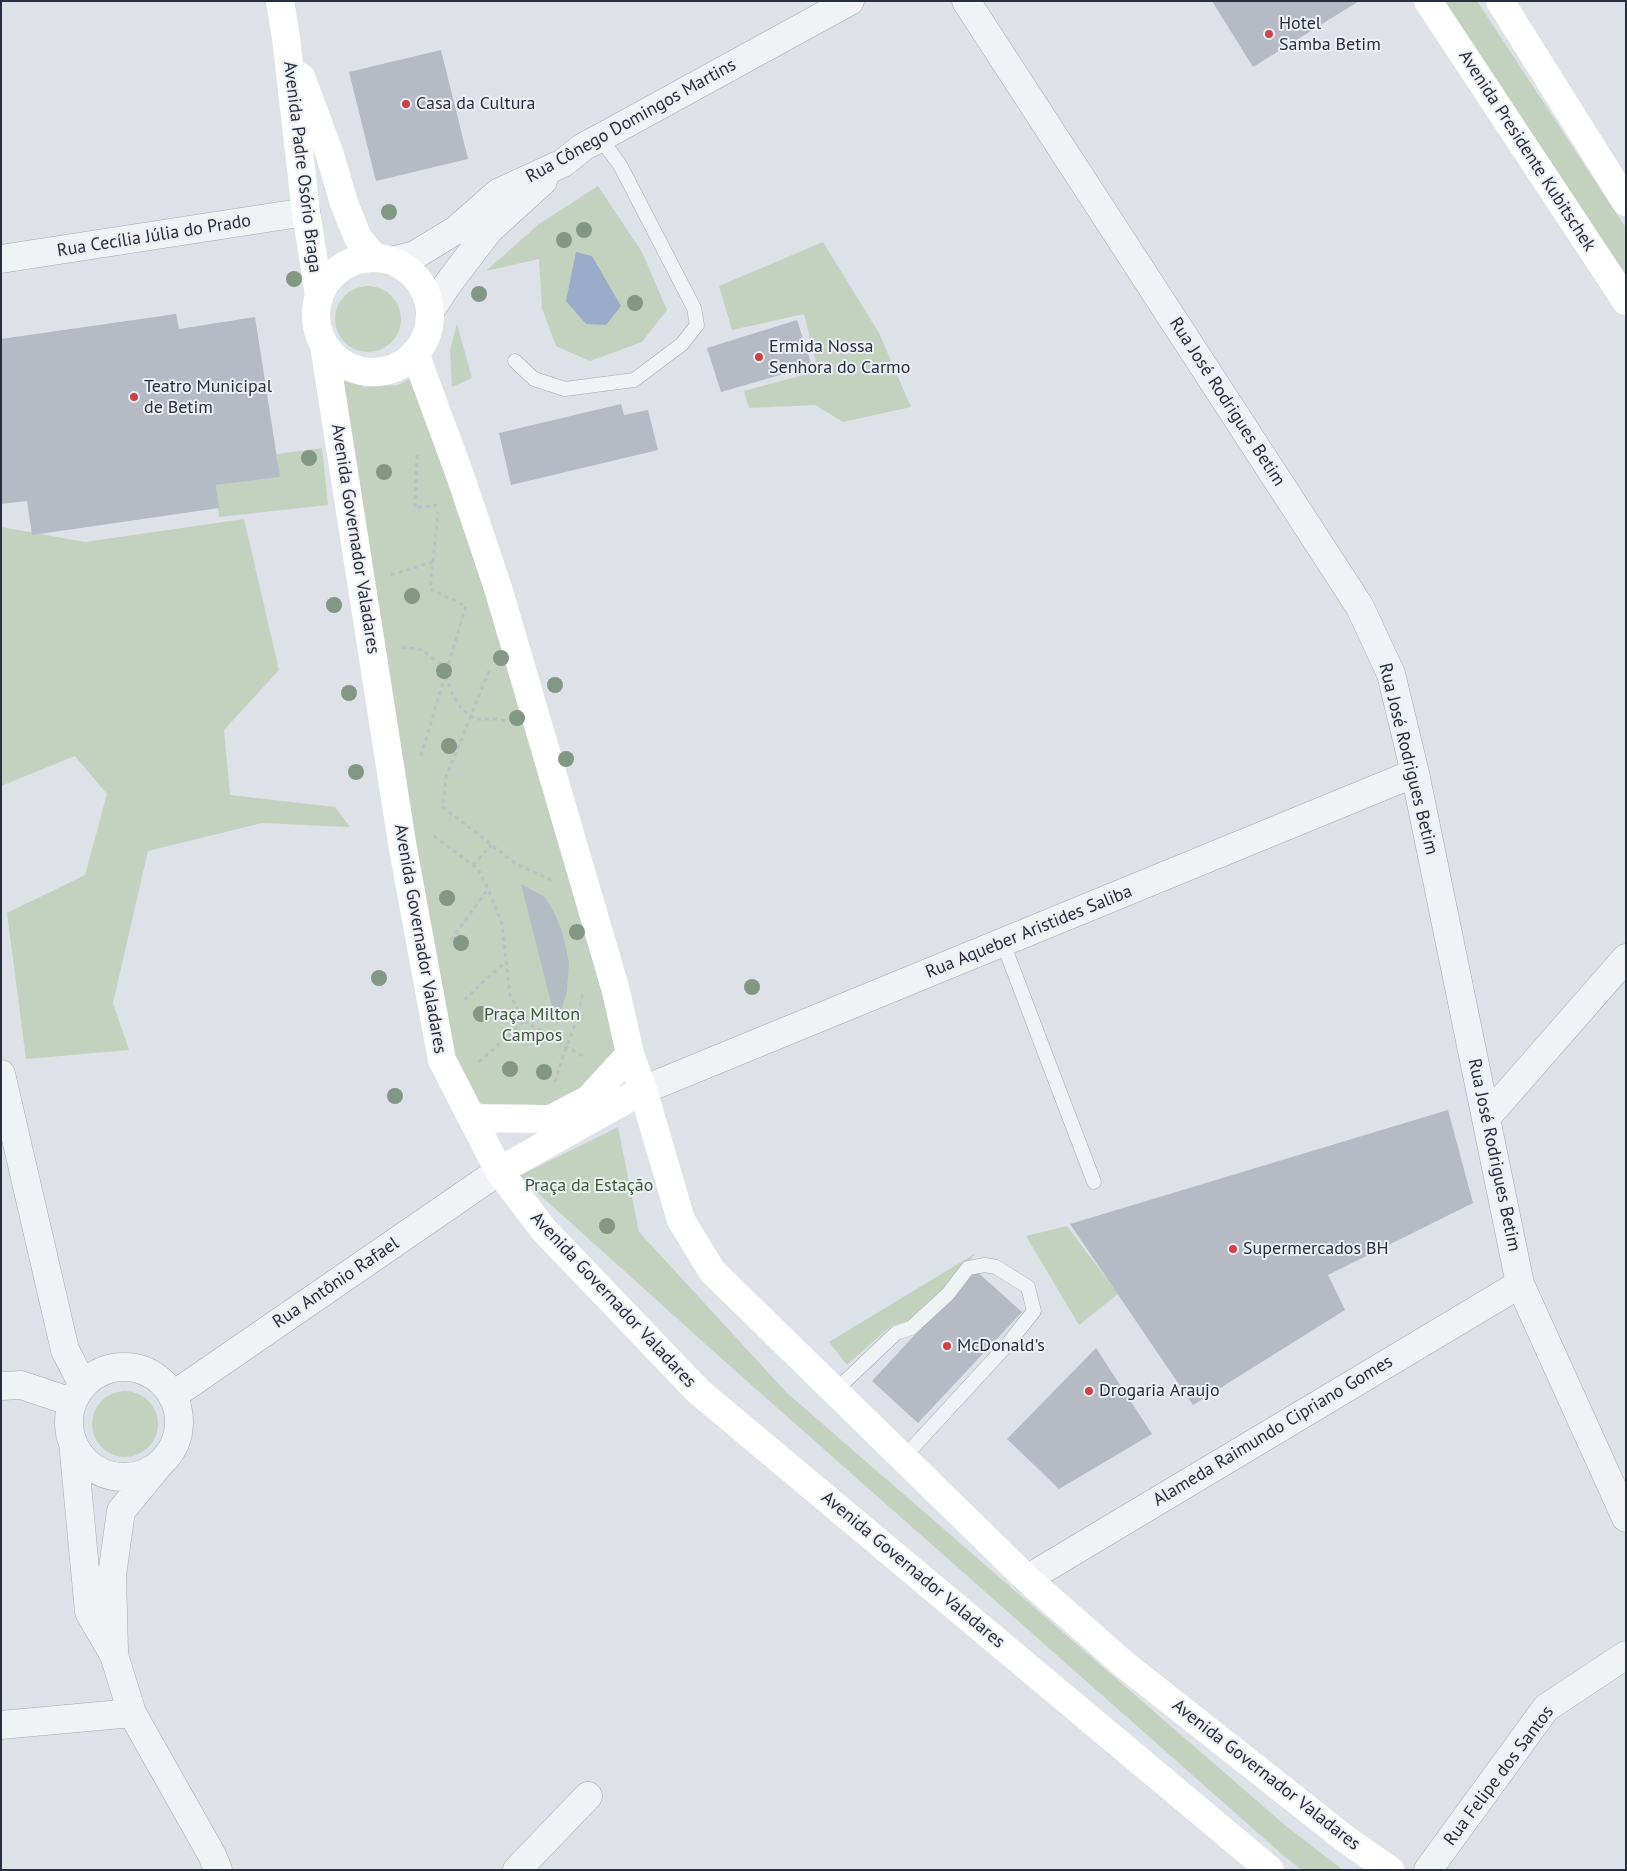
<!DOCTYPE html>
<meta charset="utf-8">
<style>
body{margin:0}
#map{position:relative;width:1627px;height:1871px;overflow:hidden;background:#dee1e8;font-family:"PT Sans",sans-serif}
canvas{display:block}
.frame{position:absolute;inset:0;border:2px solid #272e3f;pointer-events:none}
</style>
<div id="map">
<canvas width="1627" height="1871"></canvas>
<div class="frame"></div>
</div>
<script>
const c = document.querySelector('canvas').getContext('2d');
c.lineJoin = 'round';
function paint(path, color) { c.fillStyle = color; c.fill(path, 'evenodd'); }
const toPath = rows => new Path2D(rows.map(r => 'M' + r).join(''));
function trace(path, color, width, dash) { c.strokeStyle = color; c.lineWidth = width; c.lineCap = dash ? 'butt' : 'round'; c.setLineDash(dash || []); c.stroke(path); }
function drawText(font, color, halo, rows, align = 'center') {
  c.font = font + ' "PT Sans",sans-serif'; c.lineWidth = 4; c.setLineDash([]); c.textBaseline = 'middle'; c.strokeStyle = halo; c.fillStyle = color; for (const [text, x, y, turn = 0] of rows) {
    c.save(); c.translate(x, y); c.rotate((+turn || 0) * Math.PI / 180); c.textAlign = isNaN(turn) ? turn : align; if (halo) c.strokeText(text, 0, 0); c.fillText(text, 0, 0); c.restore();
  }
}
paint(toPath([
 [1426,1,1477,1,1626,228,1626,294],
 [598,186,642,252,667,310,642,342,590,361,556,346,542,308,539,259,486,271,539,224],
 [823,242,879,333,911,407,843,422,815,405,749,408,744,391,818,371,804,314,732,330,719,286],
 '335 319a33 33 0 1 1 66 0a33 33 0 1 1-66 0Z',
 [457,324,472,378,452,387,450,350],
 [339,376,364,387,398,385,415,376,463,499,625,1054,564,1107,493,1109,476,1101,455,1076,409,858],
 [322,448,328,505,219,517,216,485,279,477,277,454],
 [244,519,279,670,224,730,230,795,335,807,350,827,262,823,148,851,113,1003,129,1050,26,1059,7,913,85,875,107,794,75,756,1,786,1,527,85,542],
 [618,1127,639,1232,787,1393,1286,1826,1343,1870,1302,1870,1285,1857,722,1359,519,1176],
 [1067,1226,1118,1294,1079,1325,1026,1236],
 [976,1253,917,1318,891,1326,847,1365,829,1342],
 '92 1424a33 33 0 1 1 66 0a33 33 0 1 1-66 0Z'
]), '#c2d2bf');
paint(toPath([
 [576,252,592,256,621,306,606,325,586,324,566,301]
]), '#99acc9');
paint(toPath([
 [1212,1,1359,1,1253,67],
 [441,50,468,159,376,181,349,72],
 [176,314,179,329,255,317,280,477,216,485,219,508,32,535,27,501,1,504,1,339],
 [797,320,812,366,721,392,707,348],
 [621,404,624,415,648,410,658,450,511,485,499,433],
 [521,884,545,897,553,910,562,931,569,962,567,991,557,1026],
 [1448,1110,1473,1203,1328,1275,1345,1310,1193,1405,1070,1224],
 [975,1270,1022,1312,918,1423,872,1381],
 [1096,1348,1152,1434,1059,1489,1007,1439]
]), '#b5bac5');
const lane = toPath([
 [515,361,534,379,565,389,634,380,682,344,697,325,694,308,620,165,600,138],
 [1003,943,1094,1182],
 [835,1391,896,1333,911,1328,948,1294,968,1268,985,1265,996,1267,1028,1287,1034,1311,1007,1345,904,1457]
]);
const street = toPath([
 [966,1,1360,607,1391,674,1415,773,1520,1284,1626,1518],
 [1,259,306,212],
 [391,261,415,255,456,230,498,193,563,163,583,147,600,138,850,1],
 [430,311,447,285,489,230,543,181],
 [1,1074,65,1350,83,1385],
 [643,1090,1415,773],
 [1486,1118,1626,958],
 '69 1422a55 55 0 1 1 110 0a55 55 0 1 1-110 0Z',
 [1,1386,21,1385,72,1402],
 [172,1396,499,1171],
 [73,1442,89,1612,114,1655,132,1713,212,1855,218,1870],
 [1027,1579,1520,1284],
 [114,1651,112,1575,121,1511,158,1466],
 [1,1725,132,1713],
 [517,1870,588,1796],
 [1428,1870,1546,1708,1626,1655]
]);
trace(lane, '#a3a8b2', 15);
trace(street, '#a3a8b2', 29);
trace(toPath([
 [417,455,415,508,437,505],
 [391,575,433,562],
 [402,647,422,650,440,664,454,698,463,710,475,719,497,719,505,721],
 [489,671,446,777,443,807,516,864,551,880],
 [421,756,466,606,430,589,438,512],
 [434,836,478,869,488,889,502,924,510,995,524,1021,584,1057],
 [473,865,491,845],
 [451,940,488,889],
 [464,1000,506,961],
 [479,1062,524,1021],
 [555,1082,564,1053,575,1025,583,993]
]), '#bcbfc6', 3, [4, 4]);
trace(lane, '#f1f2f6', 14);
trace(street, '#f1f2f6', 28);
trace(toPath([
 [280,1,286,38,306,212,319,295],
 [1428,1,1626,301],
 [1500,1,1626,202],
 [301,77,330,155,344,203,358,238,374,257],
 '316 315a57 57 0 1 1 114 0a57 57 0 1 1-114 0Z',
 [324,345,403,849,442,1060,499,1171,543,1229,698,1391,1270,1870],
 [415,353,461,478,498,588,616,991,630,1054,643,1090,681,1220,712,1271,1027,1579,1125,1665,1348,1841,1390,1870],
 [472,1118,551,1119,589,1099,630,1054],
 [499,1171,643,1090]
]), '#fff', 28);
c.fillStyle = '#839785';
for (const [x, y] of [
 [389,212],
 [584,230],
 [564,240],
 [294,279],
 [479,294],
 [635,303],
 [309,458],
 [384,472],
 [412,596],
 [334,605],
 [501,658],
 [444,671],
 [555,685],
 [349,693],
 [517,718],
 [449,746],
 [566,759],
 [356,772],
 [447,898],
 [577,932],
 [461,943],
 [379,978],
 [752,987],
 [481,1014],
 [510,1069],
 [544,1072],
 [395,1096],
 [607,1226]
]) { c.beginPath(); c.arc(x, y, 8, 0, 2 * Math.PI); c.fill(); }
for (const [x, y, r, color] of [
 [1269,34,5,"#d04149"],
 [406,104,5,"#d04149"],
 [759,357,5,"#d04149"],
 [134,397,5,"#d04149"],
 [1233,1249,5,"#d04149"],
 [947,1346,5,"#d04149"],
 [1089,1391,5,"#d04149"]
]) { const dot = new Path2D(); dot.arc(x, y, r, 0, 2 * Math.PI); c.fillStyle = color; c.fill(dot); trace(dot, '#eef0f6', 2); }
drawText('18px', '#272e3f', '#eef0f6', [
 ["Hotel",1279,24],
 ["Samba Betim",1279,45],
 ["Casa da Cultura",416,104],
 ["Ermida Nossa",769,347],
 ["Senhora do Carmo",769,368],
 ["Teatro Municipal",144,387],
 ["de Betim",144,408],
 ["Supermercados BH",1243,1249],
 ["McDonald's",957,1346],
 ["Drogaria Araujo",1099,1391]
], 'left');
drawText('18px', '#272e3f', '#eef0f6', [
 ["Rua Cônego Domingos Martins",631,121,-29],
 ["Avenida Presidente Kubitschek",1527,151,57],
 ["Avenida Padre Osório Braga",302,167,83],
 ["Rua Cecília Júlia do Prado",154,236,-9],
 ["Rua José Rodrigues Betim",1227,402,57],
 ["Avenida Governador Valadares",355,539,81],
 ["Rua José Rodrigues Betim",1408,759,76],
 ["Rua Aqueber Aristides Saliba",1029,932,-22],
 ["Avenida Governador Valadares",420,939,80],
 ["Rua José Rodrigues Betim",1494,1155,78],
 ["Rua Antônio Rafael",336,1283,-34],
 ["Avenida Governador Valadares",613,1300,47],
 ["Alameda Raimundo Cipriano Gomes",1273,1431,-31],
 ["Avenida Governador Valadares",913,1570,40],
 ["Avenida Governador Valadares",1266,1775,38],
 ["Rua Felipe dos Santos",1499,1776,-53]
]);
drawText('18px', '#385b34', '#eef0f6', [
 ["Praça Milton",532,1015],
 ["Campos",532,1036],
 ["Praça da Estação",589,1186]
]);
</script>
